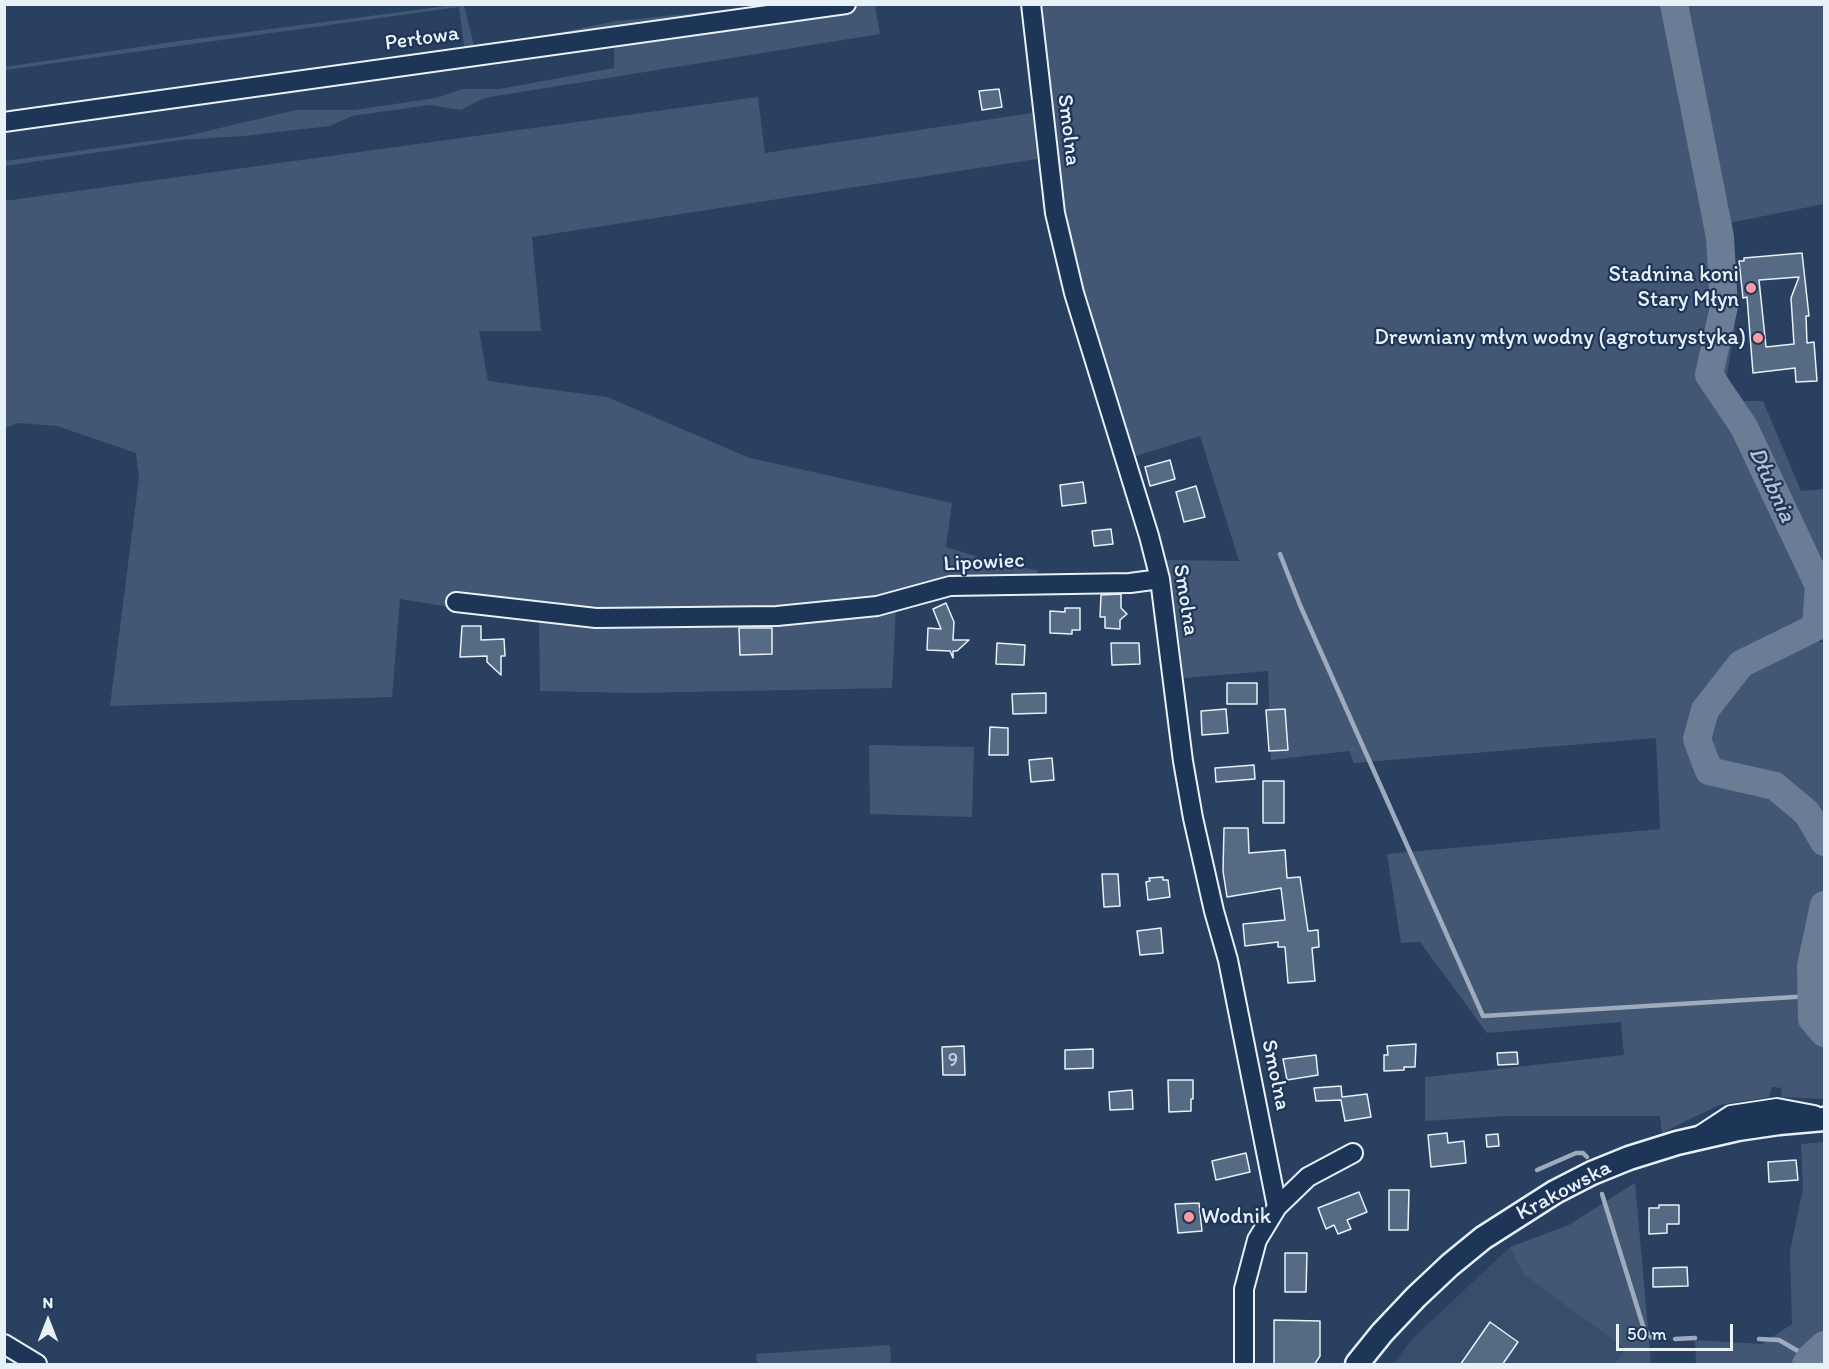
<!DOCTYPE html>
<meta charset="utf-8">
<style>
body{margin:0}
#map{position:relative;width:1829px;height:1369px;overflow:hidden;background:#294061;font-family:Itim,sans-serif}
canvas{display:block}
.frame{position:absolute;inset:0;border:6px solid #e8f1f8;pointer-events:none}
.north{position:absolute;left:18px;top:1291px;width:60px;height:60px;-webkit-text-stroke:4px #1d3557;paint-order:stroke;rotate:0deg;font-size:16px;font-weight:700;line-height:24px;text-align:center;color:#e8f1f8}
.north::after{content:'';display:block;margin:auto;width:21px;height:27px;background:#e8f1f8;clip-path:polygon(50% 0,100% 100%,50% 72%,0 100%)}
.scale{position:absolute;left:1616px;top:1324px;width:117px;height:27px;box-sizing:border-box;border:3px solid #e8f1f8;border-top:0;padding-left:8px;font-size:18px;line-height:21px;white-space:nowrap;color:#e8f1f8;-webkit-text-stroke:4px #1d3557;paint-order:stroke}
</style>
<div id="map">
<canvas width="1829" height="1369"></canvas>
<div class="frame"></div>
<div class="north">N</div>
<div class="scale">50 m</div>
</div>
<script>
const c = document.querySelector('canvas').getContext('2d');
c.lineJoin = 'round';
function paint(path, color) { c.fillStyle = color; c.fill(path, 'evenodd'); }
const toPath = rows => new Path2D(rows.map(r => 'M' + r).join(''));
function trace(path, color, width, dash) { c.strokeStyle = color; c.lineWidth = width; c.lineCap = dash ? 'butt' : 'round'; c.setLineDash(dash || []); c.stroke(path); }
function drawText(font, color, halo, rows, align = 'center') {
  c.font = font + ' Itim,sans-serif'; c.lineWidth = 4.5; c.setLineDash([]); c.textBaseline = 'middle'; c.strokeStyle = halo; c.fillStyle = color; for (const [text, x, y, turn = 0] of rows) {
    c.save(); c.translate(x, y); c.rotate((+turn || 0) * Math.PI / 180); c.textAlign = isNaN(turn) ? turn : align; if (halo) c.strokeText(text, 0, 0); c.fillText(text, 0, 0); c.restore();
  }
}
paint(toPath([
 [1635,1183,1651,1364,1393,1364,1413,1338,1510,1247,1569,1225]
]), '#364d6b');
paint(toPath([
 [783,4,875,5,880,34,484,98,461,110,430,105,352,116,330,126,244,136,181,140,5,166,5,161,186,136,296,110,354,110,436,98,462,89,499,89,614,68,615,29,476,55,268,80,5,118,4,116,465,52,459,7,5,70,5,67,172,42,454,5,464,5,475,50,616,21],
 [1039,5,1824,5,1824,204,1729,223,1735,330,1726,379,1743,401,1763,401,1801,491,1824,489,1824,631,1818,642,1824,642,1824,1099,1781,1097,1782,1088,1772,1087,1769,1097,1719,1105,1662,1133,1660,1116,1505,1116,1425,1121,1425,1077,1624,1055,1621,1022,1487,1033,1420,942,1401,943,1387,854,1660,829,1656,738,1354,763,1349,751,1271,760,1268,671,1184,678,1172,584,1163,560,1239,561,1200,436,1133,457,1081,288,1058,175,1054,116],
 [758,97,765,153,1032,113,1037,159,532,237,541,331,479,331,488,381,607,397,750,458,952,503,946,547,1001,564,1037,570,1038,577,797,610,598,611,449,607,400,599,392,697,110,706,139,478,136,453,57,426,19,423,5,428,4,201],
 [896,609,892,688,636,693,540,691,539,622,594,623],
 [869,745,974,747,972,817,870,814],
 [1824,1142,1824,1364,1696,1364,1695,1340,1762,1344,1792,1324,1790,1252,1803,1188,1801,1144],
 [1635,1183,1651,1364,1615,1364,1626,1349,1523,1274,1510,1247,1569,1225],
 [890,1345,891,1364,757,1364,756,1354]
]), '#415774');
trace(toPath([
 [1280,554,1300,605,1483,1016,1811,996],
 [1537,1170,1576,1153,1583,1153,1587,1157],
 [1602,1194,1644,1329,1652,1338,1660,1339],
 [1675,1339,1695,1338],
 [1759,1339,1779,1340,1810,1358]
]), '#9dabbd', 4.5);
trace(toPath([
 [1674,4,1720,237,1724,306,1709,375,1744,427,1819,586,1816,627,1741,664,1705,710,1697,739,1709,771,1775,786,1807,813,1824,842],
 [1824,905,1811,966,1812,1019,1824,1033],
 [1806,1364,1810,1358,1824,1345]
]), '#6b7c95', 28);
const building = toPath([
 [999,89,1002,107,982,110,979,91,999,89],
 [1802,253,1809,316,1806,316,1807,343,1814,342,1817,381,1796,382,1795,368,1753,373,1747,297,1743,298,1739,261,1744,261,1744,258,1802,253],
 [1799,277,1791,298,1794,344,1766,347,1759,280,1799,277],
 [1170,460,1175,479,1150,486,1145,467,1170,460],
 [1083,482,1086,503,1062,506,1060,485,1083,482],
 [1196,486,1205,517,1184,522,1176,492,1196,486],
 [1111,529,1113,544,1094,546,1092,531,1111,529],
 [1121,594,1121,608,1127,614,1120,620,1120,629,1105,628,1105,617,1100,617,1101,595,1121,594],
 [946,603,954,622,953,640,969,640,957,651,953,651,953,658,950,651,927,650,928,628,941,629,933,609,946,603],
 [1065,608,1080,608,1080,630,1072,630,1072,634,1050,633,1050,611,1065,612,1065,608],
 [462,626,481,626,481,640,504,639,505,656,501,656,501,675,487,662,487,656,460,657,462,626],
 [739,628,772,628,772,654,740,655,739,628],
 [997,643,1025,645,1024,665,996,664,997,643],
 [1111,643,1139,643,1140,664,1112,665,1111,643],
 [1227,683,1257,683,1257,704,1227,704,1227,683],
 [1046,693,1046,713,1013,714,1012,694,1046,693],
 [1226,709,1228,733,1202,735,1201,711,1226,709],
 [1285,709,1288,750,1269,751,1266,710,1285,709],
 [990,727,1008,728,1008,755,989,755,990,727],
 [1052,758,1054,780,1031,782,1029,760,1052,758],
 [1254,765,1255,779,1216,782,1215,768,1254,765],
 [1263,781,1284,781,1284,823,1263,823,1263,781],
 [1224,828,1248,828,1249,853,1285,850,1287,878,1300,877,1308,931,1318,930,1319,947,1312,948,1315,981,1288,983,1285,947,1278,947,1278,942,1245,946,1243,924,1285,920,1281,888,1227,897,1223,871,1224,828],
 [1102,874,1118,874,1120,906,1104,907,1102,874],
 [1163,877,1163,880,1168,880,1170,897,1148,900,1146,882,1150,881,1149,878,1163,877],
 [1161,928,1163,953,1140,955,1137,931,1161,928],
 [1416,1044,1415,1067,1404,1067,1404,1070,1384,1071,1384,1055,1388,1055,1387,1046,1416,1044],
 [964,1046,965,1075,943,1075,942,1047,964,1046],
 [1093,1049,1093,1068,1065,1069,1065,1050,1093,1049],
 [1517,1052,1518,1064,1498,1065,1497,1053,1517,1052],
 [1316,1055,1318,1075,1287,1080,1283,1059,1316,1055],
 [1168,1080,1193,1080,1193,1099,1191,1099,1191,1111,1169,1112,1168,1080],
 [1341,1086,1342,1097,1367,1094,1371,1117,1345,1121,1341,1100,1316,1101,1314,1088,1341,1086],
 [1132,1090,1133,1109,1110,1110,1109,1092,1132,1090],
 [1447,1133,1448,1143,1464,1141,1466,1163,1431,1167,1428,1135,1447,1133],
 [1498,1134,1499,1146,1487,1147,1486,1135,1498,1134],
 [1246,1153,1250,1172,1216,1180,1212,1161,1246,1153],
 [1796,1160,1798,1180,1769,1182,1768,1162,1796,1160],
 [1389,1190,1409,1190,1408,1230,1389,1230,1389,1190],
 [1359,1192,1367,1212,1347,1220,1351,1229,1338,1234,1334,1225,1326,1229,1318,1208,1359,1192],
 [1199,1203,1202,1231,1178,1233,1175,1204,1199,1203],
 [1659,1205,1679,1205,1679,1224,1667,1224,1667,1233,1649,1234,1649,1208,1659,1208,1659,1205],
 [1285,1253,1307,1253,1306,1292,1285,1292,1285,1253],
 [1687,1267,1688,1286,1653,1287,1653,1268,1687,1267],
 [1274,1320,1320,1321,1320,1356,1314,1365,1274,1365,1274,1320],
 [1490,1322,1518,1342,1502,1365,1460,1365,1490,1322]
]);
paint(building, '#556a83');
trace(building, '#e8f1f8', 1.5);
const minor = toPath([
 [1031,4,1055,213,1074,293,1149,536,1160,579,1183,761,1193,818,1214,911,1228,960,1277,1207],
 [4,122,846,4],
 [456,602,596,618,777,616,877,606,950,586,1130,583,1160,579],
 [1702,1134,1731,1115,1777,1108,1814,1115],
 [4,1344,37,1364],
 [1244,1364,1244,1289,1257,1240,1277,1207,1308,1177,1353,1153]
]);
const major = toPath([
 [1357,1364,1382,1333,1416,1297,1450,1265,1483,1238,1555,1192,1592,1173,1629,1158,1677,1143,1738,1129,1779,1123,1824,1119]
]);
trace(minor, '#e8f1f8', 22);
trace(major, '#e8f1f8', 27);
trace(minor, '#1d3557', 18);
trace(major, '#1d3557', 22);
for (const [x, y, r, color] of [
 [1751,288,6,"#ff9aa2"],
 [1758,338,6,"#ff9aa2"],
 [1189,1217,6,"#ff9aa2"]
]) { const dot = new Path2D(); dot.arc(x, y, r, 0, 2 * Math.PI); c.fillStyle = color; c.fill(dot); trace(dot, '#1d3557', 2); }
drawText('20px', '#c3cfdb', null, [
 ["9",953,1061]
]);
drawText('22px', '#e8f1f8', '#1d3557', [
 ["Perłowa",422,39,-8],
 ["Smolna",1068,130,83],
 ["Lipowiec",984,563,-3],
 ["Smolna",1185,600,81],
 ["Smolna",1275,1075,78],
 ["Krakowska",1564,1191,-28]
]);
drawText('22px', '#e8f1f8', '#1d3557', [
 ["Stadnina koni",1739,275],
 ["Stary Młyn",1739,300],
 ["Drewniany młyn wodny (agroturystyka)",1746,338],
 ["Wodnik",1201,1217,"left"]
], 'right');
drawText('italic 24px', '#b6c2d0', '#1d3557', [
 ["Dłubnia",1771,485,65]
]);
</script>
